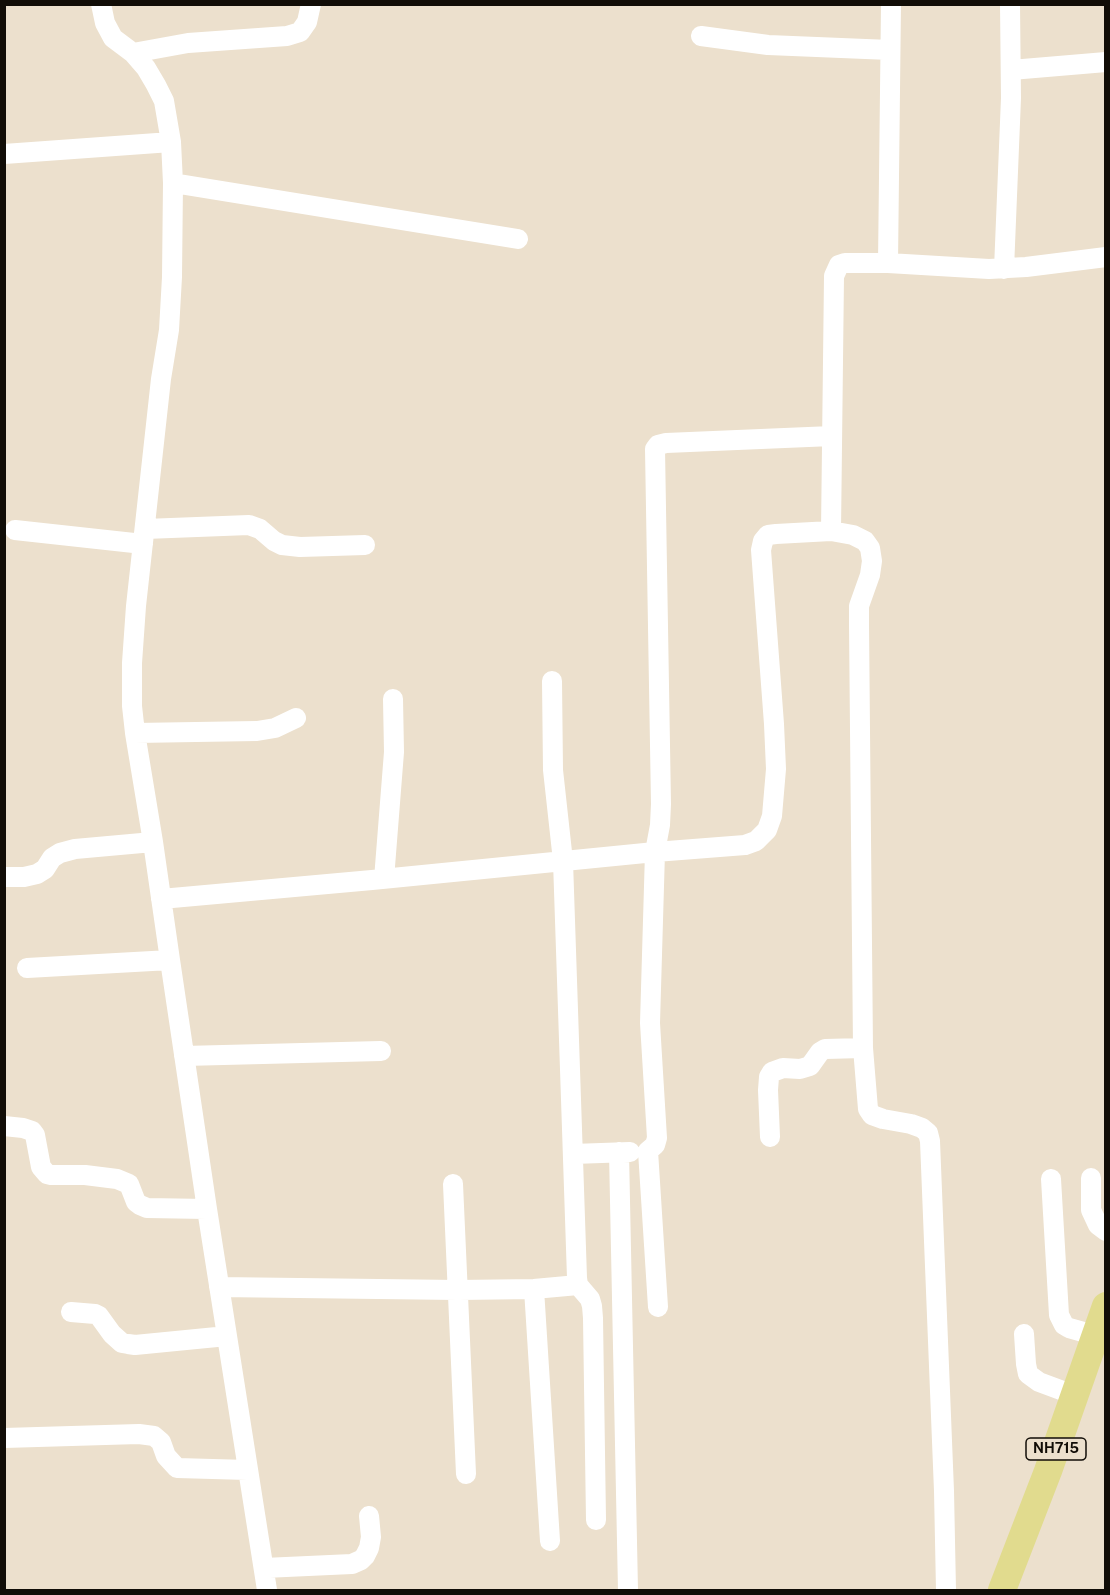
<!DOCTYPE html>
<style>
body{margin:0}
#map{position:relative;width:1110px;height:1595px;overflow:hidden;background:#ece0cd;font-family:"Public Sans",sans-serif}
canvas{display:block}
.frame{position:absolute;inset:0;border:6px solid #110d07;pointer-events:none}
</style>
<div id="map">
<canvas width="1110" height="1595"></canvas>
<div class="frame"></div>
</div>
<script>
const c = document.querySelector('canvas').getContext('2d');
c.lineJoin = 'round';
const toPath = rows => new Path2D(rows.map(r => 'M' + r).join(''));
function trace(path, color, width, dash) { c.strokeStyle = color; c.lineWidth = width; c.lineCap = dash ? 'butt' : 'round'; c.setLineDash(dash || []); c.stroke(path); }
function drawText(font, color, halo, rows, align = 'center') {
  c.font = font + ' "Public Sans",sans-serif'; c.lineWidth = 6; c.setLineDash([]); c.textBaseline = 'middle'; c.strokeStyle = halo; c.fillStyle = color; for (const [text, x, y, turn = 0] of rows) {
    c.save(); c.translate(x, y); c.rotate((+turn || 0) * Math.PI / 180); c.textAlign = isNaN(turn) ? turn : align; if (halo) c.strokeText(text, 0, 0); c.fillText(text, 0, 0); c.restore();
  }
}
trace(toPath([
 [101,4,105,23,113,38,133,53,146,68,156,85,164,101,171,142,173,183,172,277,169,330,161,379,136,606,132,663,132,706,135,733,153,842,170,960,207,1209,267,1590],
 [701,36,768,45,890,50],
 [133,53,188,43,287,36,300,32,307,22,311,4],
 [1011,70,1106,62],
 [4,154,171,142],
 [173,183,518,239],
 [888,263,891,4],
 [1004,269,1011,98,1010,4],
 [145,529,249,525,260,529,274,541,282,545,300,547,365,545],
 [15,530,143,544],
 [831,531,834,276,839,265,845,263,888,263,989,269,1026,267,1106,257],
 [552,681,553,770,563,861,577,1278,578,1285,590,1299,592,1306,593,1318,596,1520],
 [135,733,257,731,275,728,296,718],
 [4,877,24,877,37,874,45,869,52,858,60,853,75,849,153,842],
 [384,879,394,752,393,699],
 [161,899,372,880,655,852,745,845,756,841,767,830,772,816,776,769,774,724,761,550,763,541,768,535,776,534,831,531,853,535,865,541,870,548,872,561,870,575,859,606,859,624,863,1048,868,1109,872,1115,883,1119,911,1124,922,1128,928,1133,930,1141,944,1491,946,1590],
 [27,968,170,960],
 [184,1056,381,1051],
 [4,1126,23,1128,32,1131,35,1135,41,1167,47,1174,51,1175,85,1175,117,1179,129,1184,136,1202,140,1205,147,1208,207,1209],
 [770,1137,768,1090,769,1077,772,1072,783,1068,800,1069,810,1066,820,1052,825,1049,863,1048],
 [619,1152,628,1590],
 [573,1154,630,1152],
 [1091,1178,1091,1210,1098,1225,1106,1231],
 [1051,1179,1059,1315,1064,1325,1069,1328,1094,1335],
 [453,1184,466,1474],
 [219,1287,458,1290,534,1289,578,1285],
 [534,1289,550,1541],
 [658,1307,648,1151,655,1145,657,1138,650,1023,655,852,660,825,661,804,655,449,658,445,666,443,832,436],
 [71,1312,95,1314,99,1316,112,1334,122,1343,128,1344,135,1345,227,1336],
 [1024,1334,1026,1364,1028,1374,1039,1382,1074,1395],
 [4,1438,139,1434,154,1436,161,1442,166,1456,177,1468,248,1470],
 [264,1568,352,1564,361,1560,365,1556,369,1548,371,1537,369,1516]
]), '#fff', 20);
trace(toPath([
 [1002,1590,1048,1471,1106,1306]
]), '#e1db8e', 28);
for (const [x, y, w] of [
 [1056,1449,60]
]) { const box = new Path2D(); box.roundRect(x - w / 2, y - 11, w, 22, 4.5); c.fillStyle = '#ece0cd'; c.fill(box); trace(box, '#110d07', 1.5); }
drawText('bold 14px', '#110d07', null, [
 ["NH715",1056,1449]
]);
</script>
